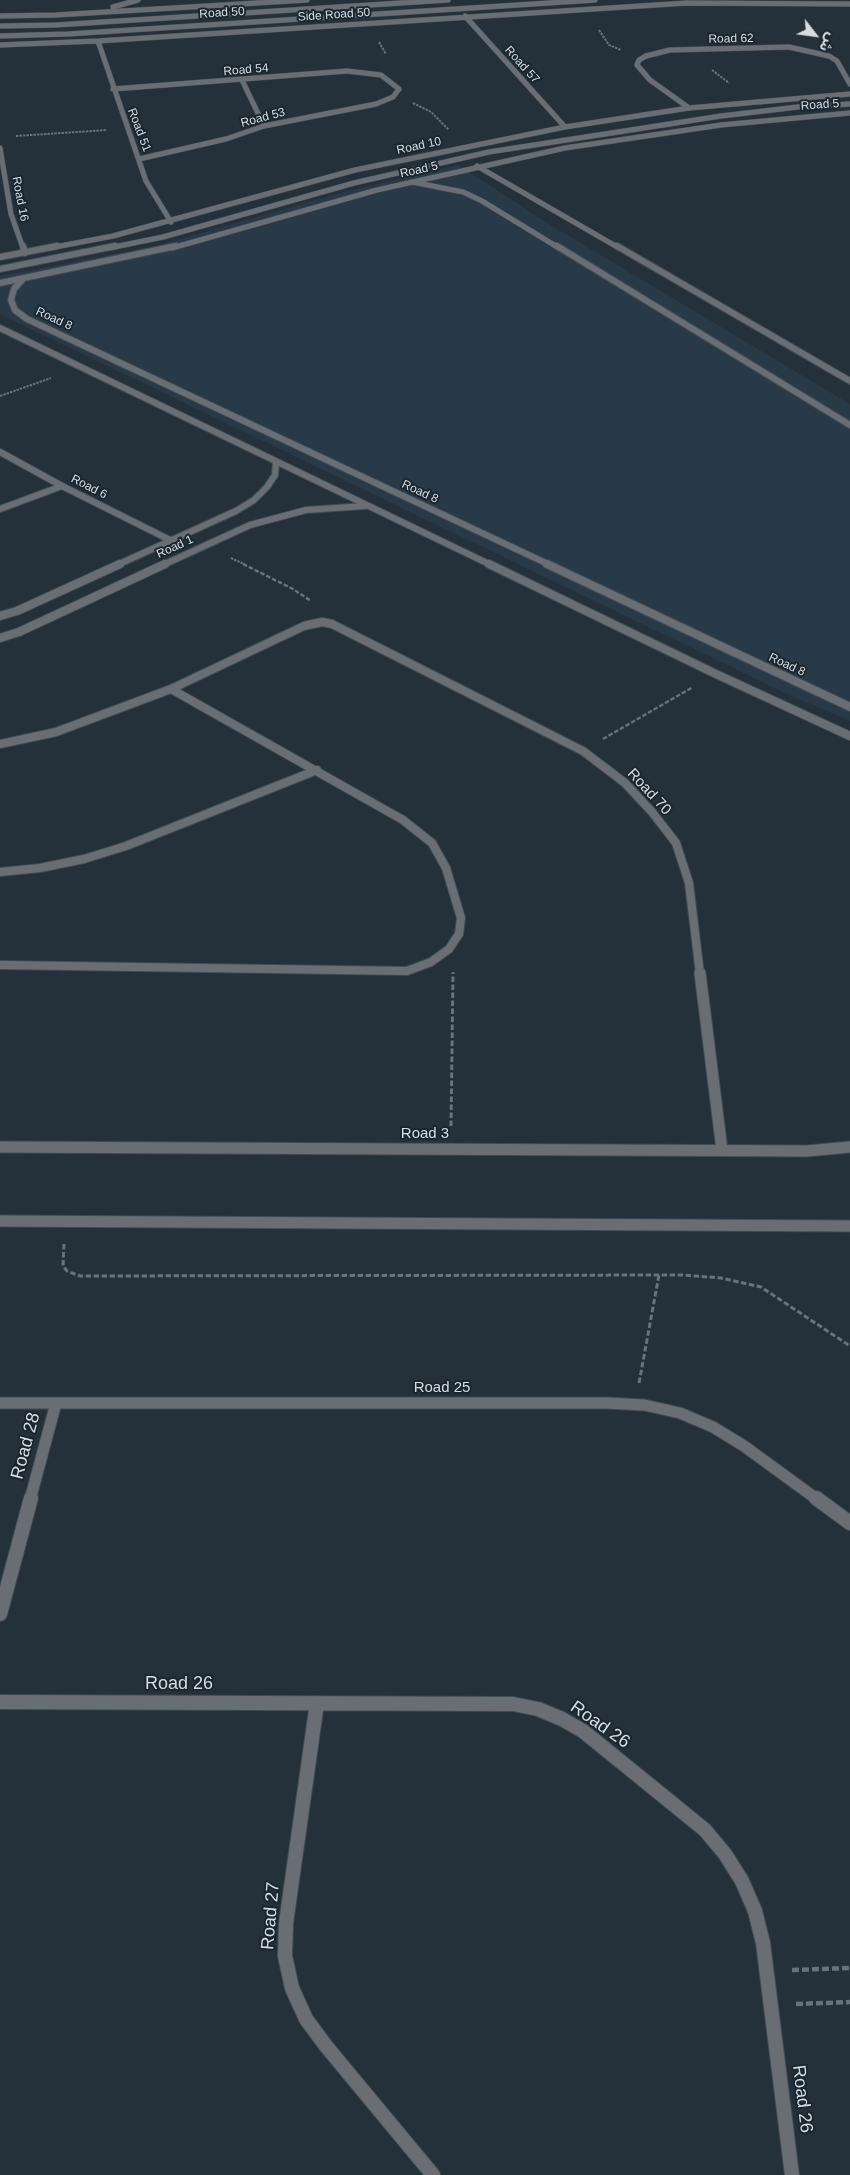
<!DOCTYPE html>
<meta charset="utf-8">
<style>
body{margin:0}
#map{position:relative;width:850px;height:2175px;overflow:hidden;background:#24303a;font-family:Helvetica,"Noto Sans Arabic",sans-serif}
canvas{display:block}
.north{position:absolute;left:790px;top:10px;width:50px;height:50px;-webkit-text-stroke:4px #1a2630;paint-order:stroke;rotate:120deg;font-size:14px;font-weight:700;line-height:20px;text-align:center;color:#d5dde3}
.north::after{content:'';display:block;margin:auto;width:18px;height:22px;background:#d5dde3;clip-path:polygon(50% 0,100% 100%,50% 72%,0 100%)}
</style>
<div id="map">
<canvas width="850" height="2175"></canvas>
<div class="north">ش</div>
</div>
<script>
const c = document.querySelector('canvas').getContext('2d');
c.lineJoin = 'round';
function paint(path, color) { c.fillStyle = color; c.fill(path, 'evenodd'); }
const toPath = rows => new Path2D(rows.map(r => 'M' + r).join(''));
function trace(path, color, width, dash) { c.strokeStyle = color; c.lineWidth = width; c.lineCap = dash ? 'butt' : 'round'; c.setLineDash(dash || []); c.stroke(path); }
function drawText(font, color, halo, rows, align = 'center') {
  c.font = font + ' Helvetica,sans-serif'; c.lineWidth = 4; c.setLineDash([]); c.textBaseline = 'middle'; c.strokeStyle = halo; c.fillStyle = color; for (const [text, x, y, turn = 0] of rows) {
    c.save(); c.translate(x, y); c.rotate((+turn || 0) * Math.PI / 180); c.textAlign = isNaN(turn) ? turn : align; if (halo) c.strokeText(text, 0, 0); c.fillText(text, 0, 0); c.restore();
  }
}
paint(toPath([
 [458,165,552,226,850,404,850,721,787,694,0,314,0,276,159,245,347,191]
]), '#283a48');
const serviceFar1 = toPath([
 [477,166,619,248],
 [412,182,463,192,482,201,559,248]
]);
const service = toPath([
 [557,246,850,425],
 [617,246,850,381]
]);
const minorFar4 = toPath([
 [113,7,138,0],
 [0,16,56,15,307,0],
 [465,16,565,127],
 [0,26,56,25,448,0],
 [0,36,68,34,595,0],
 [98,41,146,181,171,222],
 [0,45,98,41,687,3,850,4],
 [242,80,264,126],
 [113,89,347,71,381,75,399,89,393,97,376,104,264,126,226,139,139,159],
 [689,108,650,80,637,65,639,60,646,56,670,50,789,47,829,56,837,61,850,84],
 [0,148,11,214,23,248],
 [50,248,113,236,355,170,565,127,689,108,850,94],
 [109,248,163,237,354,183,489,152,721,116,798,107,850,104],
 [172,248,377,190,565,148,721,125,850,113]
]);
const minorFar3 = toPath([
 [23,246,25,253],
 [0,257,57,246],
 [0,269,115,246],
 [23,279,14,289,11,300,15,310,27,319,550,565],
 [0,283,176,246],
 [0,328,491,565],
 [0,452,62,486,170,540],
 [0,509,62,486],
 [117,565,236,511,254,500,267,487,275,475,276,462],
 [163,565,250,525,306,510,365,506]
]);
const minorFar2 = toPath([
 [489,564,716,674,850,736],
 [547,564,850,707],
 [0,616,17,611,120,564],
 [0,638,19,632,165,564],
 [0,744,56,732,171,689,304,626,322,622,332,624,583,751,625,783,652,812,676,843,689,883,700,974],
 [0,872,40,868,84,859,126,846,317,770],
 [0,965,407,971,431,962,449,949,459,934,461,918,446,868,432,843,403,820,171,689]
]);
const minorFar1 = toPath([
 [700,973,722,1150],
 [0,1147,807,1151,850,1147],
 [0,1221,850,1226],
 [0,1403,607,1403,644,1405,680,1413,713,1427,744,1446,818,1500],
 [30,1500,56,1403]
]);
const minor = toPath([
 [816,1498,850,1523],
 [0,1614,31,1498],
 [0,1702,513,1704,538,1709,562,1719,583,1731,705,1830,725,1854,742,1881,755,1911,763,1943,792,2175],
 [317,1703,286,1923,285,1956,292,1988,306,2019,326,2046,433,2175]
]);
trace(serviceFar1, '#404c55', 6);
trace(service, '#404c55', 8);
trace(minorFar4, '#404c55', 6);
trace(minorFar3, '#404c55', 8);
trace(minorFar2, '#404c55', 10);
trace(minorFar1, '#404c55', 13);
trace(minor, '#404c55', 16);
trace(toPath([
 [599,30,609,45,621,50],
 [379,42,386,54],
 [712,70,729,83],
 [413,103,431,112,449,130],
 [16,136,107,130],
 [0,396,51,378],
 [231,558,246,565]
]), '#67727a', 2, [2.5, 1]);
trace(toPath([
 [243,564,293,589,311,601],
 [603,739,693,687],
 [453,974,453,972]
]), '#67727a', 2.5, [4.5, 2]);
trace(toPath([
 [451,1126,453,973],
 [64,1244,63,1266,67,1271,80,1276,682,1275,721,1278,761,1287,850,1346],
 [639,1383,659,1275]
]), '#67727a', 3, [5.5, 2.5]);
trace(toPath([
 [792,1970,850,1968],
 [796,2004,850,2002]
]), '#67727a', 4.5, [7, 3]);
trace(serviceFar1, '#696e74', 5);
trace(service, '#696e74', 6);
trace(minorFar4, '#696e74', 5);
trace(minorFar3, '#696e74', 6);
trace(minorFar2, '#696e74', 8);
trace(minorFar1, '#696e74', 11);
trace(minor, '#696e74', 14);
drawText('12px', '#d5dde3', '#1a2630', [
 ["Road 50",222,13,-4],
 ["Side Road 50",334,15,-4],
 ["Road 62",731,39,-1],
 ["Road 57",522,65,48],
 ["Road 54",246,70,-5],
 ["Road 5",820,105,-4],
 ["Road 53",263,118,-15],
 ["Road 51",139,130,69],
 ["Road 10",419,146,-12],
 ["Road 5",419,170,-13],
 ["Road 16",20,199,79],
 ["Road 8",54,319,25],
 ["Road 6",89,487,27],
 ["Road 8",420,492,25],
 ["Road 1",175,547,-25],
 ["Road 8",787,665,25]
]);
drawText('15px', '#d5dde3', '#1a2630', [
 ["Road 70",649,792,47],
 ["Road 3",425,1134],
 ["Road 25",442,1388]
]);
drawText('18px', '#d5dde3', '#1a2630', [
 ["Road 28",26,1446,-75],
 ["Road 26",179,1684],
 ["Road 26",600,1725,35],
 ["Road 27",271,1916,-85],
 ["Road 26",802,2099,83]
]);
</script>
